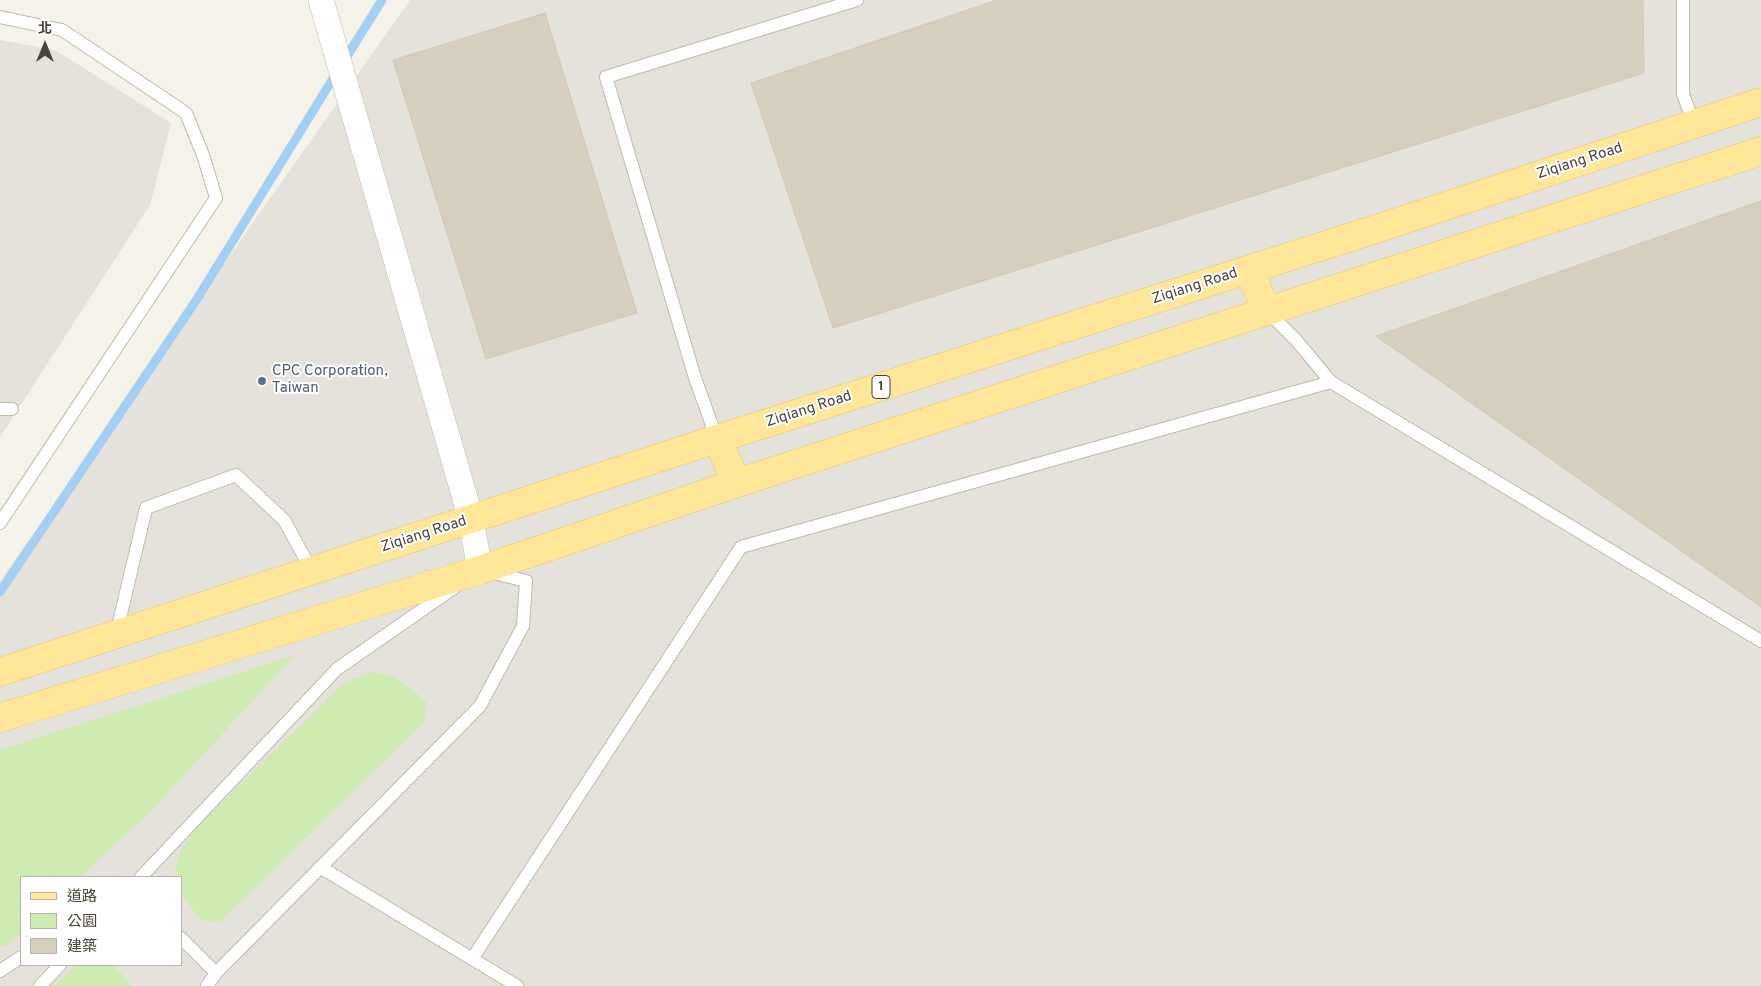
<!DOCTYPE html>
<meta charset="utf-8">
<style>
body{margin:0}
#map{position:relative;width:1761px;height:986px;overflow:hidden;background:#f5f2e9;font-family:Overpass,"Noto Sans TC",sans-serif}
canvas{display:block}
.legend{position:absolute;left:20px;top:876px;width:162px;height:90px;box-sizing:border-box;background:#fff;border:1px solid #b7b4af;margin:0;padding:6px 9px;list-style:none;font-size:15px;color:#4a4337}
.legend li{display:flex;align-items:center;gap:10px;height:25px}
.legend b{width:25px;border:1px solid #b7b4af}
.north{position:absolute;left:20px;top:20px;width:50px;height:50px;-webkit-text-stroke:4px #fff;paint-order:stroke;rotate:0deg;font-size:14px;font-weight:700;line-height:20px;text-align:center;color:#4a4337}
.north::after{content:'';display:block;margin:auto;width:18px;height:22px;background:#4a4337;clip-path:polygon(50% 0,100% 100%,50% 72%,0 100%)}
</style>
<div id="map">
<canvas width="1761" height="986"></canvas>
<ul class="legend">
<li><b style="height:6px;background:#ffe799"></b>道路</li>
<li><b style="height:14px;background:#ceebb1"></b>公園</li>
<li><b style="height:14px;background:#d7cfbe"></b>建築</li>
</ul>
<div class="north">北</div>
</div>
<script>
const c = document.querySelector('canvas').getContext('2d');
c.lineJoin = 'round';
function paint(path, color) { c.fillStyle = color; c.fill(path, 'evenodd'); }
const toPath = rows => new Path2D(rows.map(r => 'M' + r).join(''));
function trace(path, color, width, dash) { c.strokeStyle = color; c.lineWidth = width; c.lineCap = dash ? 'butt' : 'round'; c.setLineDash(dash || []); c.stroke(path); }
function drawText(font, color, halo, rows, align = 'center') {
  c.font = font + ' Overpass,sans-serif'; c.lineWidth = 4; c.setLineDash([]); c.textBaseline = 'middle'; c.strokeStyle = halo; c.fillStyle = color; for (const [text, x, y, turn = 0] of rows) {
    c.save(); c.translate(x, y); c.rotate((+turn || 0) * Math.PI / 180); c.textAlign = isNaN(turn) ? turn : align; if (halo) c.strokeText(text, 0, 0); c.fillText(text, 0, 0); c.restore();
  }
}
paint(toPath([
 [410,0,1761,0,1761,986,0,986,0,581],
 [21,877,181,877,181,965,21,965],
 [0,40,55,50,171,123,150,205,0,437]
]), '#e5e1db');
paint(toPath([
 [295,655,151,811,80,877,21,877,21,932,7,945,0,947,0,750],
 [371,672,391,676,412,689,427,703,424,722,220,922,204,921,197,915,181,893,181,877,178,877,175,868,181,850,197,827,344,683],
 [76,965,113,965,133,986,55,986]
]), '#ceebb1');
trace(toPath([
 [344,61,382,0],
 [0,592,197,299,337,72]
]), '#a4cff4', 9);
const building = toPath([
 [997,0,1643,0,1644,73,833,328,751,83,997,0],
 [545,13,637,313,486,359,393,60,545,13],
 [1761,201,1761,607,1376,336,1761,201]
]);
paint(building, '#d7cfbe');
trace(building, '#d3c7b1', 1);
const service = toPath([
 [1683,0,1683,94,1694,124],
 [0,17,62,30,186,113,203,155,216,198,0,523],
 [1267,311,1296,340,1331,382,1761,641],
 [0,409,12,409],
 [717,439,695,378,606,77,857,0],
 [116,635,146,508,236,475,284,520,312,571],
 [320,867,517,986],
 [141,877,337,669,455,587],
 [181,938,216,973],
 [472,959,741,547,1331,382],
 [0,971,21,957],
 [40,986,60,965],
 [207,986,216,973,480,706,523,626,526,581,490,572]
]);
const minor = toPath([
 [321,0,471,519,480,570]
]);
const primary = toPath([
 [1249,270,1267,311],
 [717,439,737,483],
 [0,672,717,439,1376,229,1761,102],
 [0,718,480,570,737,483,1761,151]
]);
trace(service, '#c1bbab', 14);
trace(minor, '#c1bbab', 26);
trace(primary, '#e9c864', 29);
trace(service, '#fff', 12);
trace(minor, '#fff', 25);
trace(primary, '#ffe799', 28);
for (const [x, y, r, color] of [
 [262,381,5,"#5c6f8a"]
]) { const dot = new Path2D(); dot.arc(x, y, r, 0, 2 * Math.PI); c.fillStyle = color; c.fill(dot); trace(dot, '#fff', 2); }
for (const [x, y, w] of [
 [881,387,18]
]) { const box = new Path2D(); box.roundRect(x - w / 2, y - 11.5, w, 23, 4); c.fillStyle = '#fff'; c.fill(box); trace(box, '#4a4337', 1); }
drawText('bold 14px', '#4a4337', null, [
 ["1",881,387]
]);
drawText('15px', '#4a4337', '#fff', [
 ["Ziqiang Road",1580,162,-18],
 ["Ziqiang Road",1195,287,-18],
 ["Ziqiang Road",809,410,-18],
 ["Ziqiang Road",424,535,-18]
]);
drawText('15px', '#4e5e75', '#fff', [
 ["CPC Corporation,",272,372],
 ["Taiwan",272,389]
], 'left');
</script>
